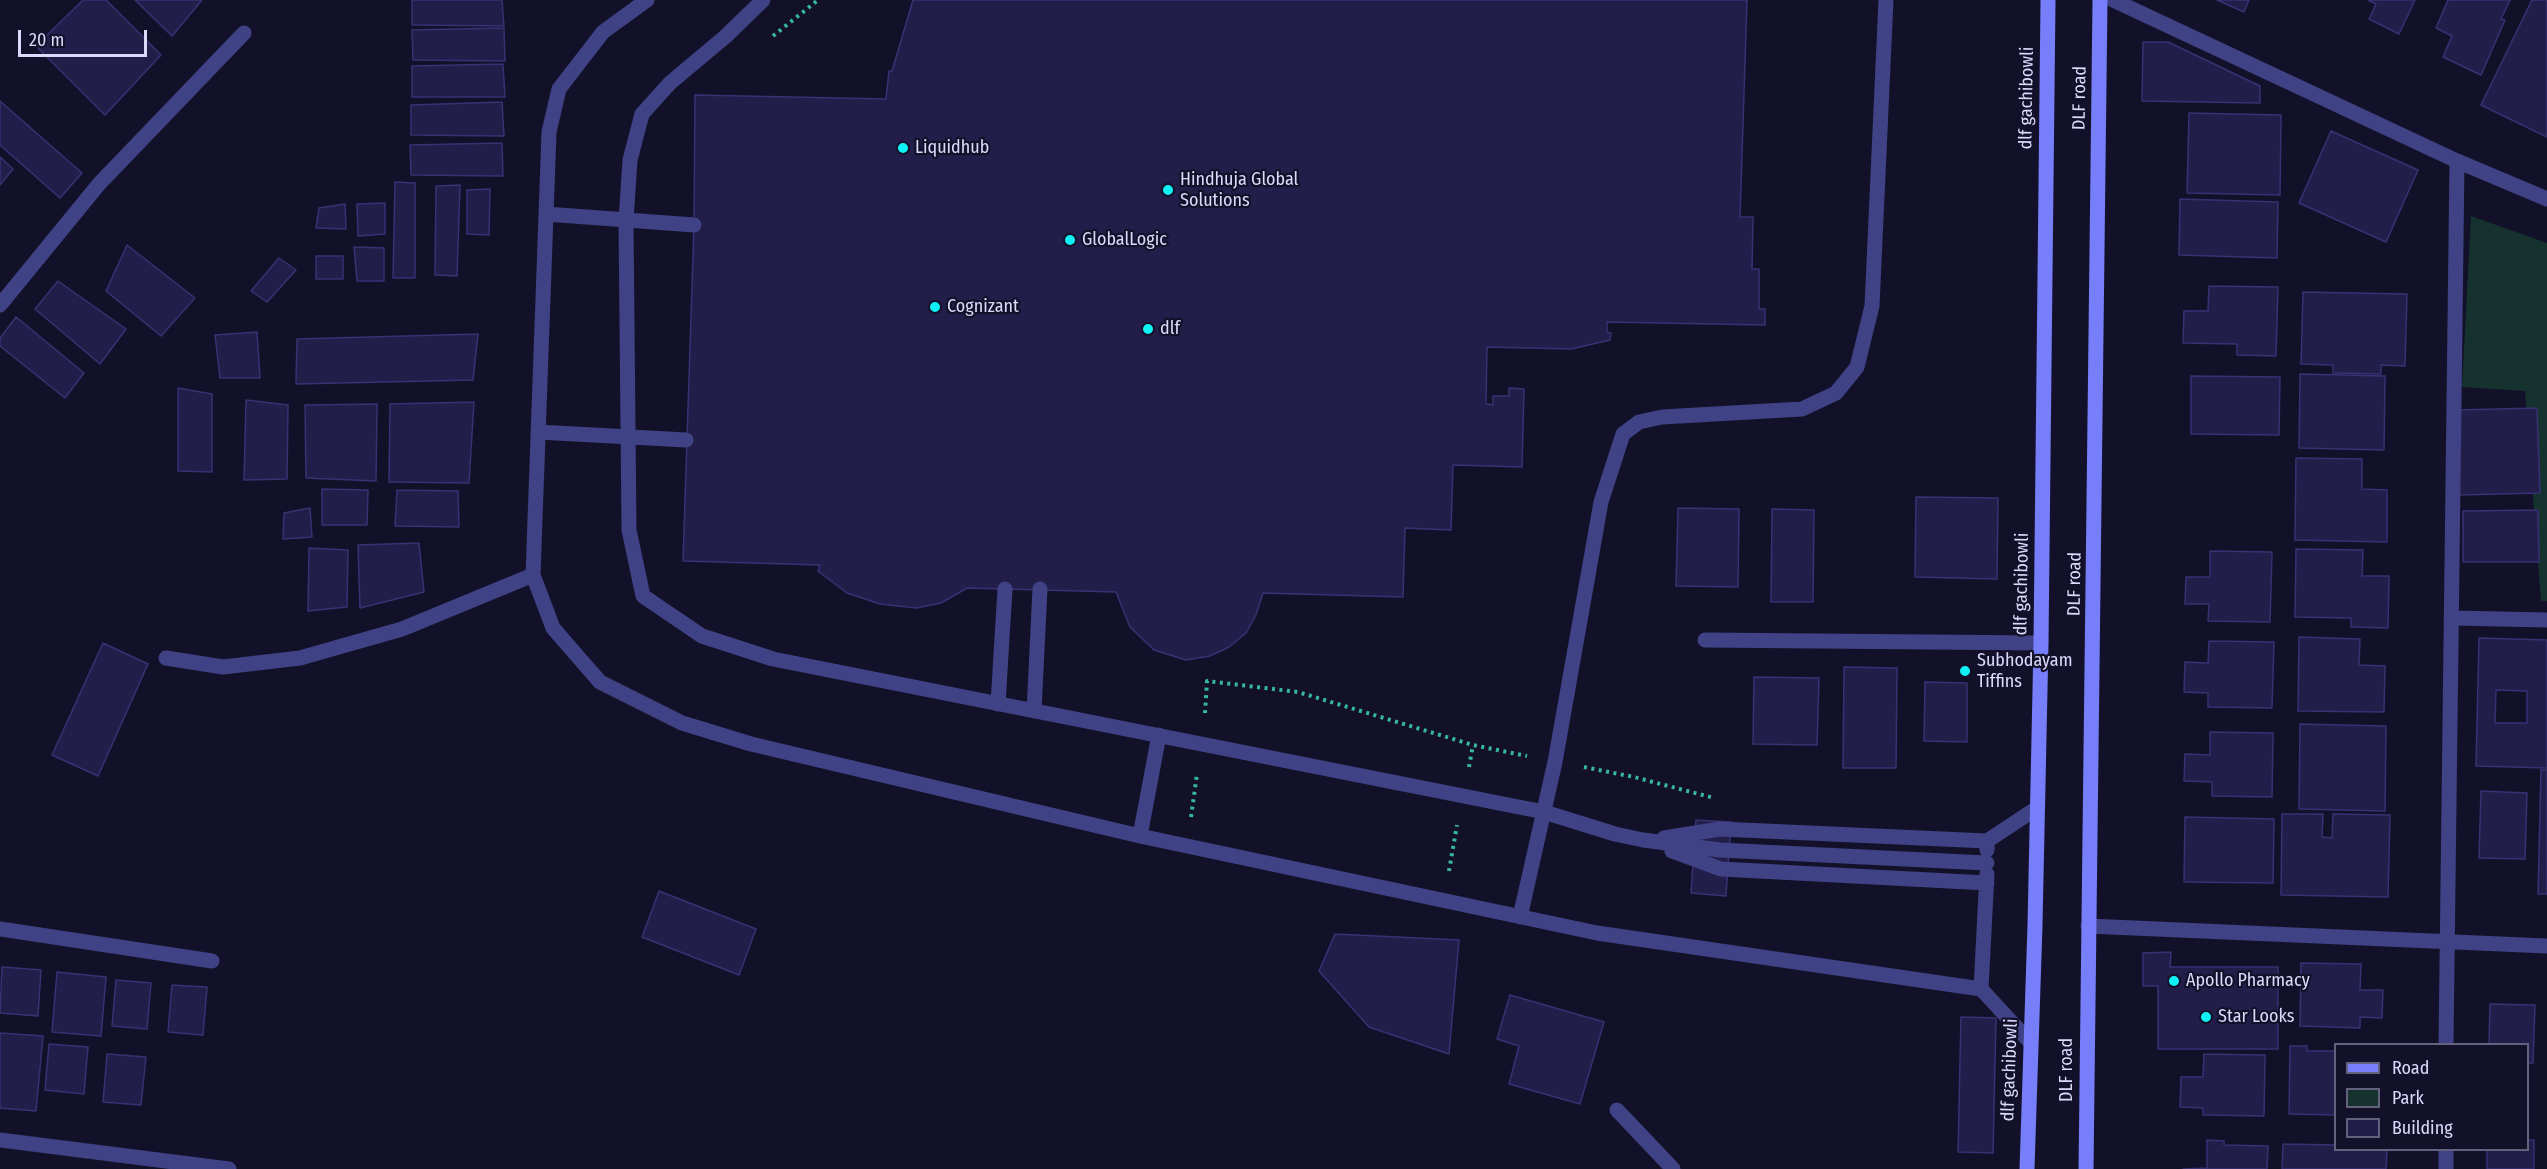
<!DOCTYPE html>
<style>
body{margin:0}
#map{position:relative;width:2547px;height:1169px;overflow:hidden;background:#131129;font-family:"Fira Sans Condensed",sans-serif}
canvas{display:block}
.legend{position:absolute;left:2334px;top:1043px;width:195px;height:108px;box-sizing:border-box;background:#131129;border:2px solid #63617e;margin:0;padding:8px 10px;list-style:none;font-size:18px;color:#dbdafd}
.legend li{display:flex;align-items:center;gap:12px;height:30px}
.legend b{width:30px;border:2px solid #63617e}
.scale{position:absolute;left:18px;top:30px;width:129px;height:27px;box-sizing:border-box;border:3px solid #dbdafd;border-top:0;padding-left:8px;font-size:18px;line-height:21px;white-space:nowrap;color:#dbdafd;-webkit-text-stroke:4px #131129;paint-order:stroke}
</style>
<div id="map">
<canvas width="2547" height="1169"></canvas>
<ul class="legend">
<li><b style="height:8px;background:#767ef9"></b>Road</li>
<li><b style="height:16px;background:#15322f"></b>Park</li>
<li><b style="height:16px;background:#231e49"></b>Building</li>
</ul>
<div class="scale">20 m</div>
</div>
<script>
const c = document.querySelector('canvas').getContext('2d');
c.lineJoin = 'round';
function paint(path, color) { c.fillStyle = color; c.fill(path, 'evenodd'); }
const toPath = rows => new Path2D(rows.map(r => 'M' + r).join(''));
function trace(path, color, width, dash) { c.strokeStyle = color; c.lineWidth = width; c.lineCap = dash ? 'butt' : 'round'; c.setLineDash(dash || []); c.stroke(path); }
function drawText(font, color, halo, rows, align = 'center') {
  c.font = font + ' "Fira Sans Condensed",sans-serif'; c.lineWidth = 4.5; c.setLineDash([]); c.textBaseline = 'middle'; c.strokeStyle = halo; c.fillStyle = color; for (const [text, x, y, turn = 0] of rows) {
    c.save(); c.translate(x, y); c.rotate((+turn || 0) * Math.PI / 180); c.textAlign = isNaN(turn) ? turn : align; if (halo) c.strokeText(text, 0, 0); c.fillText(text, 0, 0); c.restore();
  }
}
paint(toPath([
 [2471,216,2547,243,2547,601,2541,601,2525,391,2462,387]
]), '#15322f');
const building = toPath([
 [83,0,106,0,161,55,105,115,36,46,83,0],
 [135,0,202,0,172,36,135,0],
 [412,0,502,0,504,26,412,25,412,0],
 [913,0,1747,0,1740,217,1753,217,1752,269,1759,269,1759,309,1765,309,1765,325,1607,322,1607,332,1611,333,1610,340,1571,349,1487,347,1486,404,1493,405,1493,396,1509,396,1509,388,1524,389,1522,467,1453,465,1451,530,1405,528,1403,597,1263,593,1256,615,1246,633,1229,647,1210,656,1186,660,1154,650,1130,627,1116,592,967,588,941,603,916,608,880,604,847,593,818,571,820,565,683,561,694,225,695,95,886,99,889,71,892,71,913,0],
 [2217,0,2249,0,2244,12,2217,0],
 [2368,0,2415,0,2399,34,2369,19,2376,4,2368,0],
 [2448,0,2510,0,2501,19,2505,20,2481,75,2443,57,2452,36,2436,28,2448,0],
 [2532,0,2547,0,2547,137,2481,105,2532,0],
 [504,28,505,61,413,60,412,30,504,28],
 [2143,42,2168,42,2260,86,2260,103,2142,101,2143,42],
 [503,64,505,97,412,97,412,66,503,64],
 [0,101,82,173,60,198,0,145,0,101],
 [502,102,504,136,411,135,411,105,502,102],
 [2189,113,2281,115,2280,195,2187,193,2189,113],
 [2331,131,2418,170,2386,242,2299,203,2331,131],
 [502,143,503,176,411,175,410,145,502,143],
 [0,157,13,169,0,185,0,157],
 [395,182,415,183,415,278,393,278,395,182],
 [460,185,457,276,435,275,436,186,460,185],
 [490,189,489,235,467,234,467,190,490,189],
 [2180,199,2278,202,2277,258,2179,255,2180,199],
 [385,203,385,234,358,236,357,204,385,203],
 [345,204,346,229,316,228,319,208,345,204],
 [127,245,195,298,161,336,106,291,127,245],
 [354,247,384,248,384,281,357,281,354,247],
 [316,256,343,256,343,279,316,279,316,256],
 [279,258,296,270,267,302,251,291,279,258],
 [58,281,126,329,100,364,35,309,58,281],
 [2209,286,2278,287,2276,356,2237,355,2237,344,2183,343,2184,311,2208,311,2209,286],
 [2303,292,2407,294,2405,366,2381,365,2381,374,2333,373,2333,365,2301,364,2303,292],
 [16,317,84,373,65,398,0,346,0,338,16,317],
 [257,332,260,378,220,378,215,335,257,332],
 [478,334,473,380,296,384,297,339,478,334],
 [2300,374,2385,376,2384,450,2299,448,2300,374],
 [2191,376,2280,377,2279,435,2191,434,2191,376],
 [178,388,212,394,212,472,178,471,178,388],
 [246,400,288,405,287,479,244,480,246,400],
 [474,402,469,483,389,482,390,404,474,402],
 [377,404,376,481,306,478,305,405,377,404],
 [2537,408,2540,493,2459,495,2457,410,2537,408],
 [2296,458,2362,459,2362,489,2387,490,2387,542,2295,540,2296,458],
 [322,489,368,490,367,525,322,525,322,489],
 [397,490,458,491,459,527,395,526,397,490],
 [1916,497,1998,498,1997,579,1915,577,1916,497],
 [310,508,312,537,283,539,284,513,310,508],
 [1678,508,1739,509,1738,587,1676,586,1678,508],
 [1772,509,1814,510,1813,602,1771,602,1772,509],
 [2538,510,2539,562,2463,562,2463,511,2538,510],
 [419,543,424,592,360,608,358,545,419,543],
 [309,548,348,550,347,607,308,611,309,548],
 [2296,549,2363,550,2362,576,2389,576,2388,628,2351,627,2351,618,2295,617,2296,549],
 [2210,551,2272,552,2270,622,2208,621,2209,604,2185,604,2186,577,2210,577,2210,551],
 [2299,637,2360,639,2359,665,2385,666,2384,712,2298,711,2299,637],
 [2479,638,2547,640,2547,768,2476,766,2479,638],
 [2496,690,2527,691,2527,723,2495,723,2496,690],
 [2209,641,2274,642,2272,708,2208,707,2208,693,2184,692,2185,662,2208,663,2209,641],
 [103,643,148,664,98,776,52,755,103,643],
 [1844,667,1897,668,1896,768,1843,768,1844,667],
 [1754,677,1819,678,1817,745,1753,744,1754,677],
 [1925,682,1967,683,1967,742,1924,741,1925,682],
 [2300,724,2386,726,2385,811,2299,809,2300,724],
 [2210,732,2273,733,2272,797,2212,796,2212,782,2184,781,2185,754,2210,755,2210,732],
 [2541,770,2547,770,2547,894,2538,894,2541,770],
 [2481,791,2527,793,2525,859,2479,858,2481,791],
 [2282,814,2323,814,2322,837,2332,838,2333,814,2390,815,2388,897,2281,895,2282,814],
 [2185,817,2274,819,2273,883,2184,882,2185,817],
 [1696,820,1731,822,1726,896,1691,893,1696,820],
 [659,891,756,929,739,975,642,937,659,891],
 [1335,934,1459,940,1449,1054,1369,1027,1319,971,1335,934],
 [2171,952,2170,967,2278,967,2278,1049,2158,1049,2158,986,2143,986,2143,953,2171,952],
 [2301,963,2361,964,2360,990,2383,990,2382,1018,2360,1017,2360,1028,2300,1026,2301,963],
 [2,967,41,970,38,1016,0,1013,2,967],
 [57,972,106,977,101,1036,52,1032,57,972],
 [116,980,151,983,147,1029,112,1026,116,980],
 [172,985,207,987,203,1035,168,1032,172,985],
 [1510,995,1604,1022,1580,1104,1509,1084,1519,1046,1497,1039,1510,995],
 [2490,1004,2535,1005,2533,1063,2528,1063,2528,1044,2489,1044,2490,1004],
 [1961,1017,1996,1018,1993,1153,1958,1152,1961,1017],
 [0,1033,43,1036,36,1111,0,1108,0,1033],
 [49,1044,88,1047,84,1094,45,1090,49,1044],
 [2290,1046,2307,1046,2307,1051,2336,1051,2336,1115,2289,1114,2290,1046],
 [107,1054,146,1057,141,1105,103,1102,107,1054],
 [2204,1054,2265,1055,2264,1116,2203,1115,2203,1108,2180,1107,2181,1077,2203,1077,2204,1054],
 [2207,1140,2224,1141,2224,1145,2268,1146,2267,1169,2183,1169,2207,1168,2207,1140],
 [2528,1140,2534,1140,2534,1169,2487,1169,2487,1150,2528,1150,2528,1140],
 [2283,1144,2336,1145,2336,1150,2387,1150,2386,1169,2282,1169,2283,1144]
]);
paint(building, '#231e49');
trace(building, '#393174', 1.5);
trace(toPath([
 [773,36,818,0],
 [1205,713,1207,681,1298,692,1473,745,1527,756],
 [1469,767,1473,745],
 [1584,767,1634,777,1714,798],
 [1191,817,1197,774],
 [1449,871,1457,825]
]), '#36b6a3', 4, [3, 4.5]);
trace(toPath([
 [647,0,603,32,559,89,549,132,533,575,553,628,600,682,682,723,751,744,1140,836,1597,933,1981,989],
 [763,0,726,36,670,83,642,114,630,160,626,221,629,530,643,596,702,636,773,659,1544,812,1615,834,1643,840,1720,850,1987,863],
 [546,214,694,225],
 [538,432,686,440],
 [1705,640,2041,643],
 [166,658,223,667,300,658,402,629,533,575],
 [998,704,1005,589],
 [1034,711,1040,589],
 [1140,836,1159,735],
 [1664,838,1720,829,1987,841],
 [1987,850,1987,841,2037,808],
 [1672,851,1721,869,1987,883],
 [1987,874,1981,989,2031,1043],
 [1520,917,1555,762,1601,502,1623,434,1639,422,1662,417,1802,409,1836,393,1857,367,1872,306,1886,0],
 [1617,1110,1673,1169]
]), '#3f4285', 15);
trace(toPath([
 [2113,0,2457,161,2547,199],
 [0,305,99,184,244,33],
 [2451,618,2547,620],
 [2088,926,2547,946],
 [0,929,212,961],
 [2446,1044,2457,161],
 [0,1140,229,1169],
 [2446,1169,2446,1150]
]), '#3f4285', 15);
trace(toPath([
 [2027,1169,2035,925,2041,643,2048,0],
 [2086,1169,2100,0]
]), '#767ef9', 15);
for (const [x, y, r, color] of [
 [903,148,6,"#0ff2f5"],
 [1168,190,6,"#0ff2f5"],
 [1070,240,6,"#0ff2f5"],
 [935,307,6,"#0ff2f5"],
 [1148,329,6,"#0ff2f5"],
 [1965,671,6,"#0ff2f5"],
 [2174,981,6,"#0ff2f5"],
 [2206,1017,6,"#0ff2f5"]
]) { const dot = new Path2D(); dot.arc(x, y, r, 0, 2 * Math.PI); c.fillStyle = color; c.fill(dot); trace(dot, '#131129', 2); }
drawText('18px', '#dbdafd', '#131129', [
 ["dlf gachibowli",2027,98,-89],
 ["DLF road",2080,98,-89],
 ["dlf gachibowli",2022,584,-89],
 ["DLF road",2075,584,-89],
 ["dlf gachibowli",2010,1070,-88],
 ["DLF road",2067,1070,-90]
]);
drawText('18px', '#dbdafd', '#131129', [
 ["Liquidhub",915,148],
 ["Hindhuja Global",1180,180],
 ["Solutions",1180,201],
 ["GlobalLogic",1082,240],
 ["Cognizant",947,307],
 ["dlf",1160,329],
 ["Subhodayam",1977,661],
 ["Tiffins",1977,682],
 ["Apollo Pharmacy",2186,981],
 ["Star Looks",2218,1017]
], 'left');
</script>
